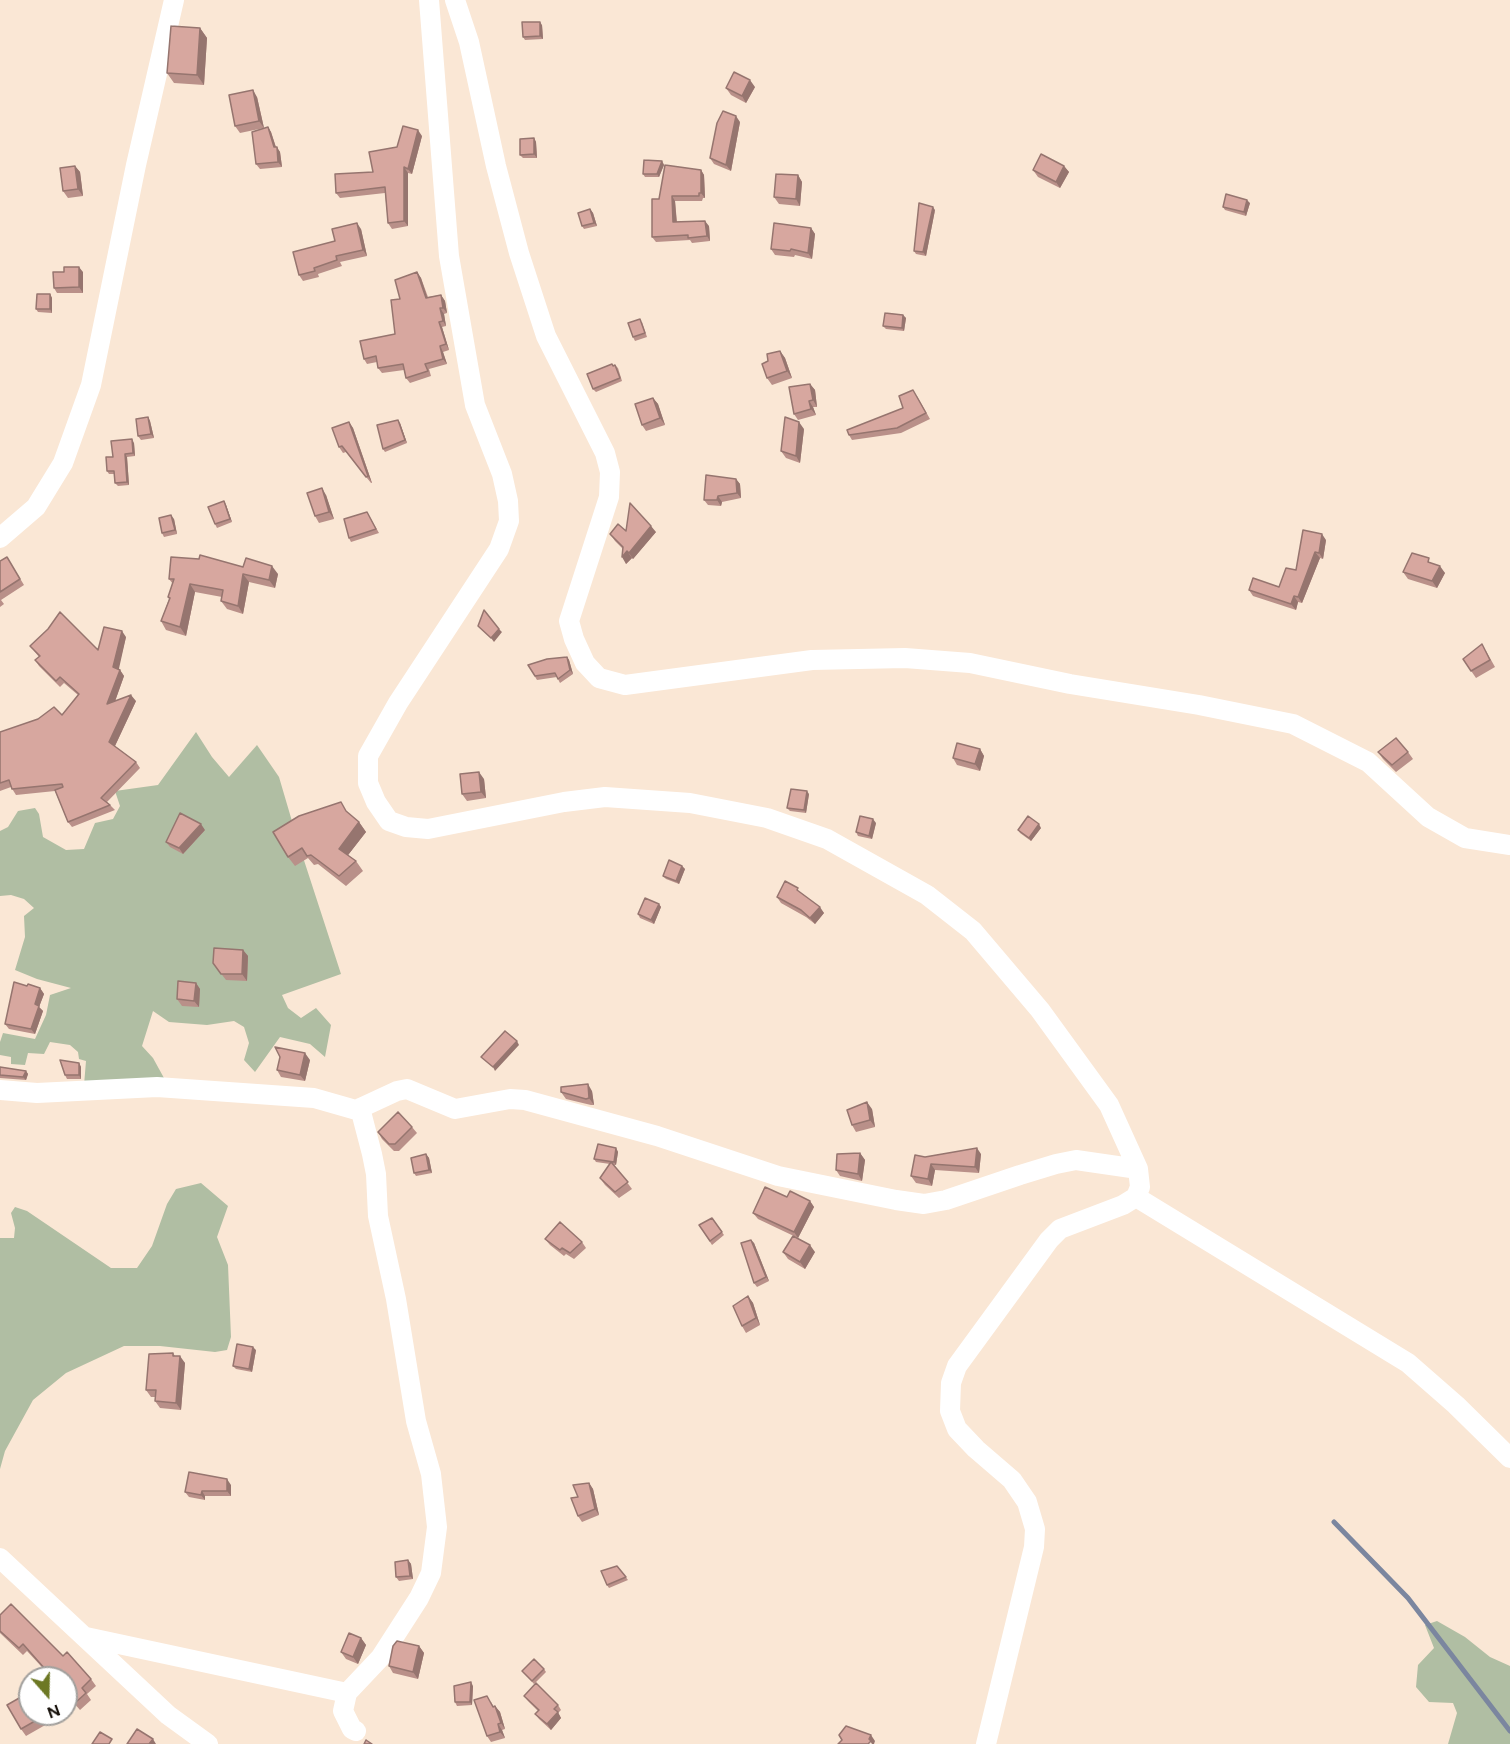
<!DOCTYPE html>
<style>
body{margin:0}
#map{position:relative;width:1510px;height:1744px;overflow:hidden;background:#fae7d5;font-family:Figtree,sans-serif}
canvas{display:block}
.north{position:absolute;left:18px;top:1666px;width:60px;height:60px;box-sizing:border-box;background:#fff;border:2px solid #a2a09d;border-radius:50%;rotate:160deg;font-size:16px;font-weight:700;line-height:24px;text-align:center;color:#17110b}
.north::after{content:'';display:block;margin:auto;width:21px;height:27px;background:#6d7824;clip-path:polygon(50% 0,100% 100%,50% 72%,0 100%)}
</style>
<div id="map">
<canvas width="1510" height="1744"></canvas>
<div class="north">N</div>
</div>
<script>
const c = document.querySelector('canvas').getContext('2d');
c.lineJoin = 'round';
function paint(path, color) { c.fillStyle = color; c.fill(path, 'evenodd'); }
const toPath = rows => new Path2D(rows.map(r => 'M' + r).join(''));
function trace(path, color, width, dash) { c.strokeStyle = color; c.lineWidth = width; c.lineCap = dash ? 'butt' : 'round'; c.setLineDash(dash || []); c.stroke(path); }
paint(toPath([
 [196,732,212,757,229,777,257,745,279,777,299,845,341,974,282,995,288,1008,301,1018,316,1008,331,1025,325,1057,310,1044,280,1037,255,1072,244,1060,249,1043,244,1027,234,1021,207,1025,169,1022,153,1011,142,1046,153,1058,164,1078,84,1085,86,1061,79,1059,78,1052,70,1045,50,1042,44,1054,28,1053,25,1065,11,1064,11,1057,0,1055,0,1042,3,1033,35,1039,46,1015,50,995,71,988,37,979,15,970,25,937,24,916,34,908,24,899,11,895,0,896,0,831,8,827,18,811,35,808,39,814,43,837,66,850,84,849,95,823,113,819,120,806,115,791,158,785],
 [201,1183,228,1206,217,1237,228,1265,231,1337,227,1350,215,1352,160,1346,124,1346,66,1373,33,1400,5,1451,0,1469,0,1238,14,1238,15,1228,11,1213,15,1207,27,1211,111,1268,137,1268,152,1246,167,1204,176,1189],
 [1437,1621,1465,1637,1490,1657,1510,1666,1510,1744,1448,1744,1457,1713,1453,1703,1429,1702,1416,1687,1418,1665,1434,1648,1425,1625]
]), '#b0bea3');
trace(toPath([
 [1334,1522,1408,1598,1510,1731]
]), '#7b869f', 5);
trace(toPath([
 [429,0,449,256,475,405,502,474,508,501,509,521,499,549,398,703,368,756,368,783,376,802,389,821,406,827,428,829,564,802,605,797,690,803,767,818,827,839,927,895,973,931,1040,1010,1109,1105,1138,1169,1140,1187,1136,1197,1123,1205,1060,1229,1049,1240,957,1366,951,1383,950,1411,957,1429,976,1449,1012,1480,1027,1502,1035,1529,1034,1547,986,1744],
 [455,0,469,42,496,166,519,253,546,336,605,453,610,472,609,497,569,621,574,639,585,663,599,678,625,685,812,660,905,658,970,663,1070,684,1199,705,1293,724,1368,762,1428,817,1465,838,1510,845],
 [0,538,36,507,63,463,91,385,136,165,174,0],
 [0,1090,37,1093,157,1087,314,1098,356,1110,397,1091,407,1089,455,1109,510,1099,525,1100,657,1136,778,1176,896,1200,924,1204,946,1200,1020,1175,1056,1164,1076,1160,1138,1169],
 [1136,1197,1408,1363,1456,1405,1510,1458],
 [0,1558,168,1715,208,1744],
 [86,1637,347,1693],
 [356,1731,352,1729,343,1711,347,1693,381,1657,419,1598,431,1573,437,1527,431,1474,416,1421,396,1299,378,1216,376,1174,372,1154,360,1108]
]), '#fff', 20);
paint(toPath([
 [542,25,543,39,525,40,523,37],
 [200,28,207,38,204,85,174,83,167,73],
 [755,87,746,103,731,95,726,88],
 [257,97,264,128,240,133,235,126],
 [740,122,731,171,714,164,710,158],
 [268,127,271,132,276,147,280,152,282,167,260,169,256,164],
 [422,136,412,174,408,173,408,226,392,229,388,223,385,193,340,198,336,193,373,172,397,147],
 [534,138,536,142,537,158,523,158,520,155],
 [662,161,664,165,659,177,645,177,643,174],
 [75,166,80,172,83,196,68,198,63,191],
 [1064,166,1069,172,1060,188,1038,177,1033,170],
 [701,170,704,175,705,198,703,198,702,201,675,201,677,222,709,226,710,241,692,243,690,240,656,242,652,237,659,199],
 [798,175,802,182,800,206,779,204,774,197],
 [1250,203,1246,216,1225,210,1223,207],
 [590,209,593,213,597,226,584,229,582,226],
 [935,210,926,256,916,254,914,251],
 [811,228,815,234,812,259,795,255,794,257,775,255,771,249],
 [361,229,367,256,340,262,342,266,318,274,319,277,303,281,299,275,335,241],
 [83,272,83,293,57,293,54,288],
 [417,272,421,278,428,297,441,295,445,301,447,313,444,314,446,326,442,327,449,350,443,352,447,364,429,369,431,376,410,383,406,378,404,370,382,373,378,368,377,362,367,364,364,359,395,334,400,299],
 [50,294,52,298,52,313,38,312,36,309],
 [903,315,906,318,904,331,886,329,883,326],
 [642,322,647,337,635,341,633,337],
 [780,351,785,358,792,378,772,385,767,378,768,361],
 [615,365,618,368,622,381,596,392,593,389],
 [810,384,815,390,817,407,813,407,816,415,798,420,794,414],
 [917,396,930,419,901,433,852,440,849,435,903,408],
 [653,398,658,404,665,425,646,431,642,425],
 [148,417,150,421,154,438,141,440,138,436],
 [349,422,353,428,372,483,371,483,346,452,343,453,339,447],
 [400,423,407,443,385,452,383,449],
 [804,429,800,463,786,458,781,451],
 [134,443,135,456,127,457,129,485,118,486,115,483,115,474,109,474,107,471,113,457],
 [736,479,740,484,741,498,722,502,721,506,708,505,704,500],
 [326,495,334,519,319,523,315,516],
 [224,501,226,505,232,522,217,528,215,524],
 [367,512,379,533,351,542,349,538],
 [174,519,177,534,164,537,162,533],
 [626,531,656,532,633,559,632,558,626,564,623,549,615,541,610,534],
 [1326,540,1323,559,1320,558,1302,603,1298,602,1296,610,1253,596,1249,590,1279,587],
 [7,557,24,585,1,600,4,604,0,607,0,561],
 [1433,564,1445,573,1437,588,1408,579,1403,572],
 [243,567,278,574,275,588,249,582,243,614,227,609,221,601,222,597,195,592,186,636,166,630,161,621,169,599,168,597,173,584,169,579],
 [126,637,118,669,120,670,124,676,115,701,136,701,115,746,136,762,140,768,107,802,115,810,72,827,68,822,55,791,16,795,11,787,0,791,0,732,62,715,78,695,64,683,60,687,39,666,35,660,39,657,30,646,98,650],
 [1486,651,1495,667,1476,678,1463,659],
 [567,657,569,660,573,674,560,683,557,677,537,680,528,665],
 [980,749,984,756,980,771,957,765,953,758],
 [1378,752,1408,752,1413,759,1396,772,1383,759],
 [484,779,486,798,467,801,462,794],
 [809,794,806,813,790,811,787,808],
 [348,813,359,822,366,832,348,855,356,861,363,871,346,886,318,864,314,865,308,858,295,866,288,857],
 [876,823,872,839,858,836,856,832],
 [1041,828,1031,841,1020,833,1018,830],
 [205,830,183,854,170,847,166,842],
 [682,866,685,869,679,884,666,879,663,876],
 [803,894,824,913,815,924,806,917,781,903,777,897],
 [659,904,661,907,654,924,640,918,638,914],
 [243,950,248,956,247,981,226,980,213,963],
 [196,983,200,989,199,1007,182,1006,177,999],
 [27,986,40,988,44,994,39,1007,43,1011,35,1034,9,1029,5,1024],
 [310,1060,305,1081,281,1077,277,1070],
 [79,1063,81,1067,81,1079,67,1079,65,1075],
 [0,1067,26,1071,28,1074,26,1080,0,1078],
 [592,1091,594,1105,591,1105,566,1099,561,1092],
 [872,1109,875,1127,856,1132,852,1125],
 [412,1127,417,1133,399,1151,394,1151,382,1139,378,1132],
 [616,1148,618,1152,616,1165,614,1165,632,1189,619,1198,605,1185,600,1178,610,1164,596,1162,594,1159],
 [860,1153,865,1160,862,1181,840,1176,836,1170],
 [426,1154,429,1158,432,1173,416,1176,414,1173],
 [981,1154,979,1173,935,1170,932,1186,916,1183,911,1176,925,1157],
 [787,1197,810,1201,814,1207,798,1238,758,1219,753,1213],
 [712,1218,724,1235,712,1245,699,1225],
 [545,1239,582,1242,586,1248,574,1259,566,1254,564,1256,550,1245],
 [751,1240,754,1243,769,1281,757,1287,754,1283],
 [783,1252,815,1252,805,1269,788,1259],
 [748,1296,753,1303,760,1325,746,1333,742,1326],
 [256,1350,252,1372,236,1369,233,1366],
 [173,1353,175,1356,185,1363,181,1410,160,1408,155,1401,155,1397,151,1397,146,1390],
 [589,1483,593,1489,599,1515,582,1522,578,1516,578,1497],
 [231,1485,231,1496,205,1496,205,1500,189,1497,185,1492],
 [408,1560,411,1564,413,1579,399,1581,396,1577],
 [617,1566,628,1580,609,1588,607,1585],
 [0,1615,91,1679,96,1686,87,1694,91,1700,80,1710,66,1694,66,1678,52,1678,27,1651,23,1655,0,1633],
 [361,1638,366,1645,358,1664,346,1659,341,1652],
 [419,1646,424,1653,418,1679,393,1673,389,1666],
 [544,1669,546,1672,534,1684,522,1671],
 [473,1686,472,1705,457,1706,455,1702],
 [524,1696,558,1705,561,1710,558,1713,561,1718,551,1730,539,1719,535,1714,538,1711,528,1701],
 [491,1702,494,1707,495,1706,500,1712,505,1729,502,1730,505,1738,491,1742,487,1736],
 [30,1714,41,1714,47,1724,26,1736,21,1729]
]), '#b99089');
paint(toPath([
 [540,22,542,25,543,39,540,36],
 [200,28,207,38,204,85,197,75],
 [750,80,755,87,746,103,742,96],
 [253,90,257,97,264,128,259,121],
 [736,116,740,122,731,171,726,165],
 [268,127,271,132,277,151,277,147,280,152,282,167,278,162],
 [418,130,422,136,412,174,408,169],
 [534,138,536,142,537,158,534,154],
 [662,161,664,165,659,177,657,174],
 [75,166,80,172,83,196,78,189],
 [1064,166,1069,172,1060,188,1056,182],
 [404,167,408,173,408,226,404,221],
 [701,170,704,175,705,198,701,193],
 [798,175,802,182,800,206,796,199],
 [672,196,675,201,677,227,673,222],
 [1247,200,1250,203,1246,216,1244,212],
 [933,207,935,210,926,256,923,252],
 [590,209,593,213,597,226,594,223],
 [705,221,709,226,710,241,707,236],
 [357,223,361,229,367,256,363,250],
 [811,228,815,234,812,259,808,253],
 [79,267,83,272,83,293,79,287],
 [417,272,421,278,429,303,426,298],
 [50,294,52,298,52,313,50,309],
 [441,295,445,301,447,313,443,308],
 [440,308,444,314,446,326,443,321],
 [903,315,906,318,904,331,902,328],
 [439,322,442,327,449,350,446,344],
 [440,346,443,352,447,364,443,359],
 [780,351,785,358,792,378,787,371],
 [810,384,815,390,817,407,813,400],
 [653,398,658,404,665,425,660,418],
 [809,401,813,407,816,415,811,409],
 [148,417,150,421,154,438,151,434],
 [398,420,400,423,407,443,405,440],
 [349,422,353,428,372,483,368,476],
 [799,422,804,429,800,463,796,456],
 [132,439,134,443,135,456,133,453],
 [125,454,127,457,129,485,127,482],
 [736,479,740,484,741,498,737,493],
 [322,488,326,495,334,519,329,512],
 [718,496,722,502,721,506,717,500],
 [224,501,226,505,232,522,230,519],
 [171,515,174,519,177,534,175,530],
 [651,526,656,532,633,559,629,553],
 [1322,534,1326,540,1323,559,1319,553],
 [627,551,632,558,626,564,622,557],
 [1315,552,1320,558,1302,603,1298,597],
 [272,566,278,574,275,588,269,580],
 [1440,566,1445,573,1437,588,1432,581],
 [243,574,249,582,243,614,238,606],
 [190,584,195,592,186,636,180,627],
 [1294,596,1298,602,1296,610,1291,604],
 [499,629,502,632,494,642,491,638],
 [122,631,126,637,118,673,113,667],
 [567,657,569,660,573,674,570,670],
 [120,670,124,676,112,710,107,704],
 [131,695,136,701,114,748,109,742],
 [980,749,984,756,980,771,975,764],
 [479,772,484,779,486,798,481,792],
 [807,791,809,794,806,813,804,810],
 [873,819,876,823,872,839,869,836],
 [359,822,366,832,345,859,339,849],
 [201,824,205,830,183,854,179,848],
 [1039,824,1041,828,1031,841,1029,838],
 [682,866,685,869,679,884,676,881],
 [659,904,661,907,654,924,651,920],
 [820,907,824,913,815,924,810,918],
 [243,950,248,956,247,981,242,974],
 [196,983,200,989,199,1007,194,1001],
 [40,988,44,994,39,1007,43,1011,35,1034,31,1029,35,1004],
 [517,1041,519,1045,495,1071,493,1067],
 [305,1053,310,1060,305,1081,300,1075],
 [79,1063,81,1067,81,1079,79,1075],
 [26,1071,28,1074,26,1080,23,1077],
 [588,1084,592,1091,594,1105,589,1098],
 [867,1102,872,1109,875,1127,870,1120],
 [616,1148,618,1152,616,1165,614,1162],
 [977,1148,981,1154,979,1173,975,1167],
 [860,1153,865,1160,862,1181,858,1174],
 [426,1154,429,1158,432,1173,429,1170],
 [931,1164,935,1170,932,1186,928,1179],
 [810,1201,814,1207,798,1238,794,1232],
 [751,1240,754,1243,769,1281,766,1277],
 [810,1245,815,1252,805,1269,800,1262],
 [748,1296,753,1303,760,1325,756,1318],
 [253,1347,256,1350,252,1372,249,1369],
 [180,1356,185,1363,181,1410,176,1403],
 [227,1479,231,1485,231,1496,227,1491],
 [589,1483,593,1489,599,1515,595,1509],
 [202,1491,205,1496,205,1500,201,1495],
 [408,1560,411,1564,413,1579,410,1576],
 [361,1638,366,1645,358,1664,353,1657],
 [419,1646,424,1653,418,1679,413,1672],
 [471,1682,473,1686,472,1705,470,1702],
 [495,1706,500,1712,505,1729,501,1723],
 [558,1712,561,1718,551,1730,547,1724],
 [498,1724,502,1730,505,1738,500,1732],
 [871,1735,875,1741,874,1744,872,1744,869,1739],
 [153,1739,156,1744,149,1744]
]), '#96756f');
const building = toPath([
 [522,22,540,22,540,36,523,37,522,22],
 [171,26,200,28,197,75,167,73,171,26],
 [734,72,750,80,742,96,726,88,734,72],
 [253,90,259,121,235,126,229,95,253,90],
 [723,111,736,116,726,165,710,158,717,123,723,111],
 [403,126,418,130,408,169,404,167,404,221,388,223,385,187,336,193,335,174,373,172,369,152,397,147,403,126],
 [268,127,274,147,277,147,278,162,256,164,252,132,268,127],
 [534,138,534,154,520,155,520,139,534,138],
 [1041,154,1064,166,1056,182,1033,170,1041,154],
 [644,160,662,161,657,174,643,174,644,160],
 [665,165,701,170,701,193,699,193,699,196,672,196,673,222,705,221,707,236,688,238,688,235,652,237,652,199,659,199,665,165],
 [75,166,78,189,63,191,60,168,75,166],
 [776,174,798,175,796,199,774,197,776,174],
 [1226,194,1247,200,1244,212,1223,207,1226,194],
 [919,203,933,207,923,252,914,251,919,203],
 [590,209,594,223,582,226,578,213,590,209],
 [357,223,363,250,336,256,337,260,314,268,315,271,299,275,293,252,335,241,332,229,357,223],
 [774,223,811,228,808,253,791,249,790,251,771,249,774,223],
 [64,267,79,267,79,287,54,288,53,272,64,272,64,267],
 [417,272,426,298,441,295,443,308,440,308,443,321,439,322,446,344,440,346,443,359,425,364,428,371,406,378,403,364,378,368,376,356,364,359,360,341,395,334,391,300,400,299,395,280,417,272],
 [37,294,50,294,50,309,36,309,37,294],
 [885,313,903,315,902,328,883,326,885,313],
 [640,319,645,333,633,337,628,323,640,319],
 [780,351,787,371,767,378,762,364,768,361,767,354,780,351],
 [612,364,613,366,615,365,620,378,593,389,587,374,612,364],
 [810,384,813,400,809,401,811,409,794,414,789,387,810,384],
 [913,390,926,413,897,428,849,435,847,430,903,408,899,396,913,390],
 [653,398,660,418,642,425,635,404,653,398],
 [148,417,151,434,138,436,136,419,148,417],
 [785,417,799,422,796,456,781,451,785,417],
 [398,420,405,440,383,449,377,425,398,420],
 [349,422,368,476,366,477,342,446,339,447,332,428,349,422],
 [132,439,133,453,125,454,127,482,115,483,114,471,107,471,106,457,113,457,111,441,132,439],
 [706,475,736,479,737,493,718,496,717,500,704,500,706,475],
 [322,488,329,512,315,516,307,493,322,488],
 [224,501,230,519,215,524,208,507,224,501],
 [630,503,651,526,629,553,627,551,622,557,623,547,610,534,618,524,626,531,630,503],
 [367,512,376,529,349,538,344,519,367,512],
 [171,515,175,530,162,533,159,518,171,515],
 [1303,530,1322,534,1319,553,1315,552,1298,597,1294,596,1291,604,1249,590,1253,578,1279,587,1286,568,1296,570,1303,530],
 [1412,553,1429,558,1428,562,1440,566,1432,581,1403,572,1412,553],
 [200,555,243,567,246,558,272,566,269,580,243,574,238,606,221,601,223,590,190,584,180,627,161,621,170,598,168,597,174,579,169,579,171,557,199,559,200,555],
 [7,557,20,579,0,592,0,561,7,557],
 [484,610,499,629,491,638,478,626,484,610],
 [60,612,98,650,104,627,122,631,113,667,120,670,107,704,131,695,109,742,136,762,101,798,110,805,68,822,55,790,63,787,62,784,12,789,9,780,0,783,0,732,38,719,54,707,62,715,79,694,60,677,56,681,35,660,40,656,30,646,48,629,60,612],
 [1482,644,1490,660,1471,671,1463,659,1482,644],
 [567,657,570,670,558,679,555,673,535,676,528,665,547,659,567,657],
 [1396,738,1408,752,1392,765,1378,752,1396,738],
 [957,743,980,749,975,764,953,758,957,743],
 [479,772,481,792,462,794,460,774,479,772],
 [791,789,807,791,804,810,787,808,791,789],
 [341,802,346,811,359,822,339,849,356,861,339,876,311,855,307,856,302,848,288,857,273,832,299,816,341,802],
 [180,813,201,824,179,848,166,842,180,813],
 [860,816,873,819,869,836,856,832,860,816],
 [1028,816,1039,824,1029,838,1018,830,1028,816],
 [669,860,682,866,676,881,663,876,669,860],
 [785,881,798,888,797,890,820,907,810,918,801,910,777,897,785,881],
 [645,898,659,904,651,920,638,914,645,898],
 [214,948,243,950,242,974,221,974,213,963,214,948],
 [178,981,196,983,194,1001,177,999,178,981],
 [14,982,27,986,28,984,40,988,35,1004,39,1006,31,1029,5,1024,14,982],
 [505,1031,517,1041,493,1067,481,1057,505,1031],
 [275,1047,305,1053,300,1075,277,1070,280,1057,275,1047],
 [60,1060,79,1063,79,1075,65,1075,60,1060],
 [0,1067,26,1071,23,1077,0,1075,0,1067],
 [588,1084,589,1098,586,1099,561,1092,561,1087,588,1084],
 [867,1102,870,1120,852,1125,847,1110,867,1102],
 [398,1112,412,1127,395,1144,389,1144,378,1132,398,1112],
 [598,1144,616,1148,614,1162,594,1159,598,1144],
 [977,1148,975,1167,931,1164,928,1179,911,1176,915,1155,925,1157,977,1148],
 [860,1153,858,1174,836,1170,837,1154,860,1153],
 [426,1154,429,1170,414,1173,411,1158,426,1154],
 [611,1162,628,1182,615,1192,600,1178,611,1162],
 [765,1187,787,1197,790,1191,810,1201,794,1232,753,1213,765,1187],
 [712,1218,722,1232,710,1241,699,1225,712,1218],
 [560,1222,582,1242,570,1253,562,1248,560,1250,545,1239,560,1222],
 [793,1236,810,1245,800,1262,783,1252,793,1236],
 [751,1240,766,1277,754,1283,741,1243,751,1240],
 [748,1296,756,1318,742,1326,733,1306,748,1296],
 [237,1344,253,1347,249,1369,233,1366,237,1344],
 [173,1353,173,1356,180,1356,176,1403,155,1401,156,1390,146,1390,149,1354,173,1353],
 [189,1472,227,1479,227,1491,202,1491,201,1495,185,1492,189,1472],
 [589,1483,595,1509,578,1516,571,1498,578,1497,573,1485,589,1483],
 [408,1560,410,1576,396,1577,395,1562,408,1560],
 [617,1566,626,1577,607,1585,601,1571,617,1566],
 [11,1604,63,1656,67,1652,91,1679,82,1688,86,1693,75,1703,66,1693,66,1678,53,1678,23,1644,19,1648,0,1631,0,1615,11,1604],
 [349,1633,361,1638,353,1657,341,1652,349,1633],
 [397,1641,419,1646,413,1672,389,1666,393,1646,397,1641],
 [534,1659,544,1669,532,1681,522,1671,534,1659],
 [471,1682,470,1702,455,1702,454,1686,471,1682],
 [536,1683,558,1705,554,1709,558,1712,547,1724,535,1714,539,1710,524,1696,536,1683],
 [28,1693,30,1697,30,1714,40,1714,42,1717,21,1729,7,1705,28,1693],
 [487,1696,493,1707,495,1706,501,1723,498,1724,500,1732,487,1736,474,1700,487,1696],
 [846,1726,871,1735,869,1739,871,1741,868,1744,838,1744,842,1740,839,1735,846,1726],
 [137,1729,153,1739,149,1744,127,1744,137,1729],
 [100,1732,112,1739,109,1744,92,1744,100,1732],
 [366,1740,372,1744,364,1744,366,1740]
]);
paint(building, '#d7a79f');
trace(building, '#96756f', 1.5);
</script>
